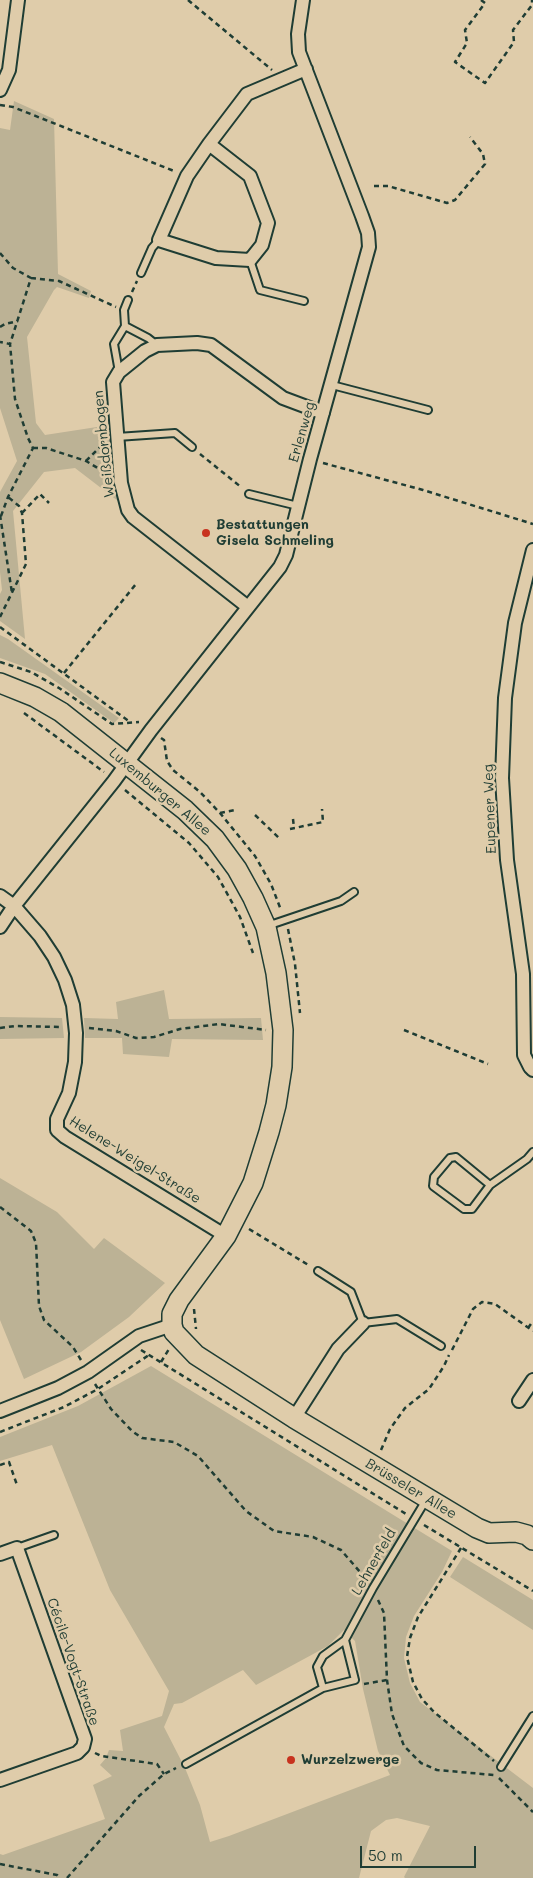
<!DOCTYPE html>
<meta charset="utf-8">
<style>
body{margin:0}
#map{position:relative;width:533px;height:1878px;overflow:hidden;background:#dfccaa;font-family:Mali,sans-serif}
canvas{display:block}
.scale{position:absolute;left:360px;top:1846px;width:116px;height:22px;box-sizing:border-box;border:2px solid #1f3d34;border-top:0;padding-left:6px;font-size:15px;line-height:18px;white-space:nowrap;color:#1f3d34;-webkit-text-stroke:4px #dfccaa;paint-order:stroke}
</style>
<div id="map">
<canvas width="533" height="1878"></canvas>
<div class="scale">50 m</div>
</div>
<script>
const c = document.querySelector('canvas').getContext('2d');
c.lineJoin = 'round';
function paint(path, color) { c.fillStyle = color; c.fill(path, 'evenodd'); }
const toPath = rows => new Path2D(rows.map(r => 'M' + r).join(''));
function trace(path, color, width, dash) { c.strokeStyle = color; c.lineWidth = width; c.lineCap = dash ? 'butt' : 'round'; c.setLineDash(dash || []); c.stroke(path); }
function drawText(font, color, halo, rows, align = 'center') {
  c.font = font + ' Mali,sans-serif'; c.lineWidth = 5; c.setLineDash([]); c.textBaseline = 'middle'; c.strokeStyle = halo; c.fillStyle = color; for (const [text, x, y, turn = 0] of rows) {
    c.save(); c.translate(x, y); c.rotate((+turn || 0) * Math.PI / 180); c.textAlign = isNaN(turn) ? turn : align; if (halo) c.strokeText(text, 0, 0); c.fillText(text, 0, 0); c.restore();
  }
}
paint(toPath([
 [14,101,54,119,58,274,91,291,89,298,57,287,54,290,27,337,36,423,45,435,110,425,118,501,75,468,44,472,13,511,25,639,0,621,0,594,2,590,0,572,0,492,17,461,0,408,0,128,10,130],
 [0,635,8,639,119,718,114,723,45,674,0,658],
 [164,990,169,1019,261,1018,263,1040,172,1039,169,1057,123,1054,122,1038,85,1038,84,1018,118,1019,116,1002],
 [0,1017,62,1018,64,1038,0,1039],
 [0,1178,57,1212,94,1249,104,1238,165,1283,129,1317,81,1352,24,1379,0,1320],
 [151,1366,452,1551,442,1572,414,1616,406,1637,404,1658,410,1683,420,1702,533,1788,533,1878,405,1878,404,1877,430,1826,397,1818,386,1820,371,1831,359,1878,0,1878,0,1854,3,1855,105,1819,93,1785,112,1776,100,1765,106,1758,109,1750,123,1751,120,1730,162,1716,169,1691,110,1590,52,1445,0,1461,0,1437,78,1406],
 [344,1630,355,1641,363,1689,378,1751,390,1775,229,1836,210,1842,200,1805,185,1768,164,1727,174,1704,182,1703,243,1670,256,1685,328,1646],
 [463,1557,533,1600,533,1630,450,1577]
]), '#bcb295');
const lane = toPath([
 [250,260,260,290,304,301],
 [141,273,152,248,159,240],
 [125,326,124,310,128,300],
 [119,372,114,344,125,326,148,338,157,345],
 [332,385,428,410],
 [117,437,175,433,192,447],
 [249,494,298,506],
 [267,926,341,901,354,892],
 [490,1185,456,1157,450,1158,434,1177,433,1186,464,1209,472,1209,490,1185,527,1159,533,1152],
 [318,1271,351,1292,363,1323,397,1319,441,1346],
 [17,1548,54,1535],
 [345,1640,323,1656,317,1667,323,1688,355,1680,345,1640,373,1588,426,1500],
 [186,1764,323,1688],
 [501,1767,533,1716]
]);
const street = toPath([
 [0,90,9,70,18,0],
 [209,144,250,176,268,223,262,245,250,260,216,258,159,240,187,176,209,144,247,94,306,69],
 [533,550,515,623,505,698,502,778,507,860,523,974,524,1055,530,1067,533,1070],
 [248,607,133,517,128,510,121,483,113,382,119,372,145,351,157,345,197,343,211,345,283,398,323,413],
 [0,896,14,906,40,936,54,957,65,980,73,1005,76,1033,75,1062,69,1093,57,1119,57,1130,65,1137,226,1236],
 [0,927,14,906,114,781,151,730,280,567,286,555,310,459,369,247,368,233,362,216,299,52,298,34,303,0],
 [519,1401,533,1380],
 [0,1411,58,1388,88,1372,139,1336,172,1325],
 [294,1418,338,1349,363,1323],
 [0,1554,17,1548,85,1739,83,1747,77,1753,0,1780]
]);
const secondary = toPath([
 [0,683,35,697,61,712,185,810,215,839,237,869,253,898,266,927,276,973,283,1030,282,1067,276,1105,269,1132,253,1183,226,1236,179,1300,172,1314,172,1325,174,1332,196,1355,294,1418,477,1528,489,1533,516,1532,527,1535,533,1540]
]);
trace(lane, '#1f3d34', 10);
trace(street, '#1f3d34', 16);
trace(secondary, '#1f3d34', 22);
trace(toPath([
 [188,0,272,70],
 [481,0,485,3,465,30,467,43,455,62,485,83,514,42,513,30,532,5,532,0],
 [0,105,13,107,174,171],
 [374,186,388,186,447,203,455,200,485,164,483,154,470,137],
 [0,253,13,268,31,278,10,344,0,342],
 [31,278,59,281,116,307],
 [132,292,137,281],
 [0,327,5,324,18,321],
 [33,448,46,448,86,461,106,473],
 [200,454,241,487],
 [86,461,103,444],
 [323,463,423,490,533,524],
 [22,513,40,494,49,503],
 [0,515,12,593],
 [1,516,8,497,33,448,28,438,15,399,10,344],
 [0,617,26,564,22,513,19,506,8,497],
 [0,627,130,722],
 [0,662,31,672,59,688,112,724,139,722],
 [64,673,136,584],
 [24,713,104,772],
 [161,738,164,740,167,761,173,770,200,792,220,813,255,856,271,884,281,910],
 [125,790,189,843,218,877,240,917,253,953],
 [220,813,235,810],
 [255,815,279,838],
 [293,819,294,828],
 [290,829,323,822,322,809],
 [288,929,295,964,300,1013],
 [0,1028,15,1026,61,1027],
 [89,1028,116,1031,136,1038,154,1037,180,1029,219,1024,266,1030],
 [404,1030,488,1064],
 [0,1207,31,1231,36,1243,39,1306,44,1320,73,1347,81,1360],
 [249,1229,310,1266],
 [194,1309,196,1329],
 [528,1328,533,1321],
 [141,1350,406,1514],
 [452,1350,473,1309,482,1302,495,1304,533,1331],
 [161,1362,169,1349],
 [95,1384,111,1409,132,1431,142,1438,174,1442,198,1456,246,1511,274,1531,313,1537,341,1550,367,1580],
 [0,1432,64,1407,98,1389,149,1355],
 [381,1450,390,1429,405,1408,429,1389,444,1366,449,1355],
 [0,1465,9,1462,17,1485],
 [424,1525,533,1591],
 [461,1548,418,1617,410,1638,407,1657,413,1682,422,1699,434,1712,494,1761],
 [378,1600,384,1613,387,1680,392,1714,404,1746,421,1763,437,1770,494,1775],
 [364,1684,387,1680],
 [95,1753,101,1756,157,1764,164,1774],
 [499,1778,533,1812],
 [0,1864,57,1875,60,1878],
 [67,1878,139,1796,164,1774,176,1768]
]), '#1f3d34', 2.5, [5, 4]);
trace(lane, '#dfccaa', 6);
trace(street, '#dfccaa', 12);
trace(secondary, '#dfccaa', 19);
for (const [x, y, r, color] of [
 [206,533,5,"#c8321e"],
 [291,1760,5,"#c8321e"]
]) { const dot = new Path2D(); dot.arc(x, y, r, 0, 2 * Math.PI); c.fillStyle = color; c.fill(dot); trace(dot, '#dfccaa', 2); }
drawText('14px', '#1f3d34', '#dfccaa', [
 ["Erlenweg",302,432,-74],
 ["Weißdornbogen",104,444,-96],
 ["Luxemburger Allee",160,792,40],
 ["Eupener Weg",490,809,-92],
 ["Helene-Weigel-Straße",135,1160,32],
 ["Brüsseler Allee",411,1489,31],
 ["Lehnerfeld",374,1562,-60],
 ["Cécile-Vogt-Straße",73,1662,71]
]);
drawText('bold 14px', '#1f3d34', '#dfccaa', [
 ["Bestattungen",216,525],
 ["Gisela Schmeling",216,541],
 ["Wurzelzwerge",301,1760]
], 'left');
</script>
